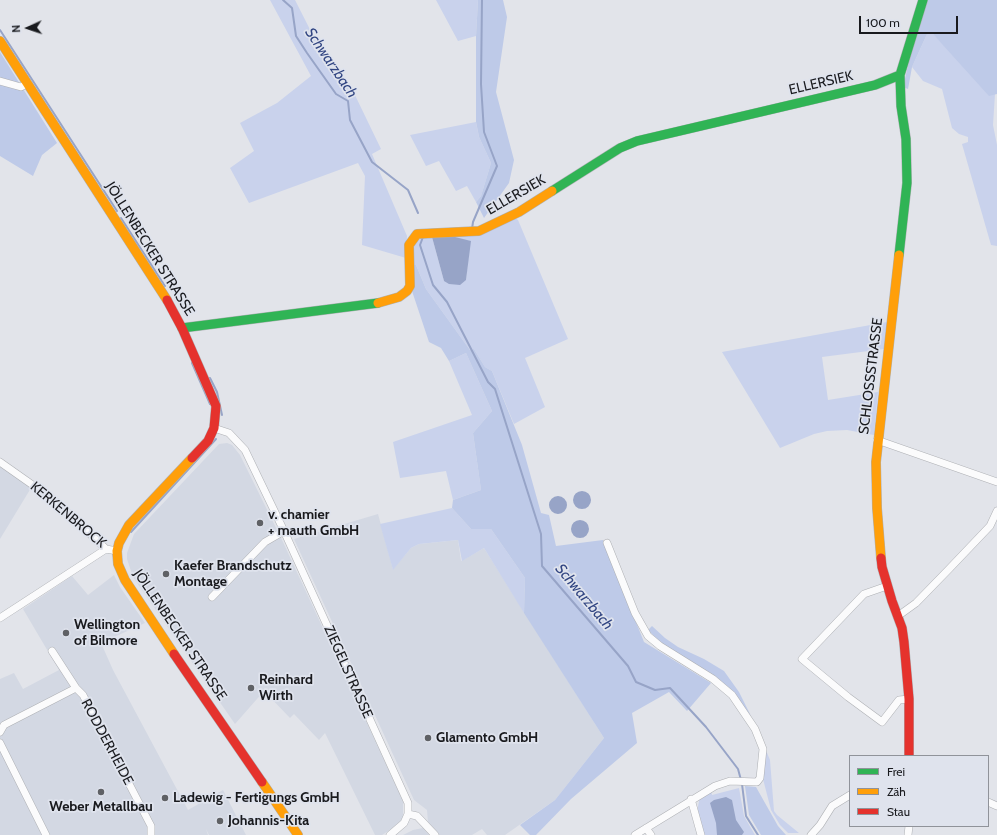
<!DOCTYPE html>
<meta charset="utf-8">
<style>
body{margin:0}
#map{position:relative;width:997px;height:835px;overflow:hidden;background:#e2e4ea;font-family:Cabin,sans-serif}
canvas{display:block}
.legend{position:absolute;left:849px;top:755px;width:140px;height:72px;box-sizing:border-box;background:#dfe3ed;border:1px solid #90939a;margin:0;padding:5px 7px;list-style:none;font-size:12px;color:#191a1e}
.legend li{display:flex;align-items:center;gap:8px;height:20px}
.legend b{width:20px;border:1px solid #90939a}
.north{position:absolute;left:8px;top:8px;width:40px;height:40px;-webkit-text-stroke:3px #dfe3ed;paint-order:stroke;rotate:267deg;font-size:11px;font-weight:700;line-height:16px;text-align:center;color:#191a1e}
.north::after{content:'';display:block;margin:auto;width:14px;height:18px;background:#191a1e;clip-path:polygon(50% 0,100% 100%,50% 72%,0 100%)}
.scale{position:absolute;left:859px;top:16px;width:99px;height:18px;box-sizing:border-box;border:2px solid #191a1e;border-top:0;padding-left:5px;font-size:12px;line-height:14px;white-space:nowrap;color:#191a1e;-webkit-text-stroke:3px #dfe3ed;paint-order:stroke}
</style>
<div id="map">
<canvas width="997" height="835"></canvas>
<ul class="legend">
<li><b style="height:5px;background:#30b455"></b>Frei</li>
<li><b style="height:5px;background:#ff9f0a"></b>Zäh</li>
<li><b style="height:5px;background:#e5322d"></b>Stau</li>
</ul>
<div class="north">N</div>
<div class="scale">100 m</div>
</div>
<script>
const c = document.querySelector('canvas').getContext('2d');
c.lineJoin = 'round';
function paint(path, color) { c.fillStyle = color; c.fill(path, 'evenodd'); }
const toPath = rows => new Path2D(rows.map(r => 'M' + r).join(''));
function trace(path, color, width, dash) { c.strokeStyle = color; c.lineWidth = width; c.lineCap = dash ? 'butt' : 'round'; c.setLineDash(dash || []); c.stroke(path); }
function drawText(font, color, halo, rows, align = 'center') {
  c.font = font + ' Cabin,sans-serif'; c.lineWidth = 3.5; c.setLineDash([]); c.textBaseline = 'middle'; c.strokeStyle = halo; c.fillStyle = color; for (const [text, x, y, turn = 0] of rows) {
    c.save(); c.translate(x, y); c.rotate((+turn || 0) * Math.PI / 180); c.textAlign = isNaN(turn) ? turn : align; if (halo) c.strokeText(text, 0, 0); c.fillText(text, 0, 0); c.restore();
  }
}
paint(toPath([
 [227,443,232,445,240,455,283,542,403,801,403,817,399,824,382,835,375,835,325,733,319,740,294,714,290,718,264,691,235,724,133,577,127,559,127,553,134,534,219,444],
 [0,466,31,488,0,539],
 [378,514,393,569,411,548,419,544,458,540,461,561,484,548,604,738,555,800,505,835,487,835,482,829,472,835,439,835,428,822,427,810,414,800,294,539],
 [114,575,120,587,145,623,101,643,113,670,188,810,223,790,246,835,209,835,206,829,208,835,0,835,0,679,14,673,23,689,59,670,23,609,72,576,88,595],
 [423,828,429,835,403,835,413,830]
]), '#d3d8e3');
paint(toPath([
 [270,0,295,0,326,61,353,91,381,149,372,154,407,236,406,258,362,245,365,176,358,163,249,203,230,168,254,151,240,123,277,103,311,76],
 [436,0,478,0,476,36,458,41],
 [928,32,933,34,995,94,993,125,997,145,997,246,991,245,962,144,968,142,968,137,959,134,952,128,942,89,923,81,912,67],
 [476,122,479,137,491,163,481,196,476,202,467,186,456,191,439,161,426,166,410,135],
 [515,218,518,220,568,339,525,358,545,407,514,424,492,371,485,367,474,349,470,350,426,289,416,265,411,265,414,243,420,236,479,235],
 [432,237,470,241,466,280,444,281],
 [887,322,884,349,822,357,828,400,878,392,874,435,847,430,827,431,814,434,780,448,722,352],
 [466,353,492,411,473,433,481,490,453,500,446,471,400,478,393,442,472,415,449,361],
 [452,508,471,529,491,529,525,578,524,613,484,548,462,561,458,540,419,544,411,548,393,570,380,524],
 [765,748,770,760,774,811,777,815,799,833,788,833,780,825,771,810,763,779],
 [739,788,744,816,755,835,703,835,697,812,700,796,711,790,712,795]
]), '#c9d2ec');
paint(toPath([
 [478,0,503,0,507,17,496,92,514,160,509,183,484,218,476,202,481,196,491,163,479,137,476,122,476,36],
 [926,0,997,0,997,94,989,96,933,34,928,32,912,67,908,89,903,87,917,27],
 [0,52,57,143,42,155,33,176,0,156],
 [411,265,416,265,426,289,470,350,474,349,485,367,492,371,522,445,541,513,549,515,556,546,603,540,644,642,711,683,687,711,669,692,632,713,637,743,571,799,536,835,530,835,520,825,555,800,604,738,524,613,525,578,491,529,471,529,452,508,453,500,481,490,473,433,492,411,466,353,449,361,441,348,429,342,412,291],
 [652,626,665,638,678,647,704,659,724,671,739,692,751,716,735,694,662,644,648,630],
 [745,786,756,787,778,826,786,835,761,835,749,815]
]), '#becae8');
paint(toPath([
 [432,237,455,237,471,241,466,280,460,285,449,284,444,281],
 '573 500a9 9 0 1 1 18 0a9 9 0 1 1-18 0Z',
 '549 505a9 9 0 1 1 18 0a9 9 0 1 1-18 0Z',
 '571 529a9 9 0 1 1 18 0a9 9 0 1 1-18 0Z',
 [726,797,732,800,736,820,744,832,742,835,717,835,716,823,710,803,714,800]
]), '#97a4c7');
trace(toPath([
 [283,0,292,8,296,36,307,53,336,94,348,101,350,120,372,162,408,190,418,213],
 [0,30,117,211],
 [121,218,165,286],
 [472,229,473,222,497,166,484,132,481,84,482,0],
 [423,237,420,245,433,285,447,302,488,382,495,389,541,534,542,566,628,666,636,682,655,690,670,688,706,727,738,769,741,780],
 [192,363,210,404],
 [210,378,217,392,222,415],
 [131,532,216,439],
 [742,784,746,816,758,835]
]), '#97a4c7', 2);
const street = toPath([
 [0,81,21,87,28,83],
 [214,428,229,433,245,450,284,531,408,803,408,814,404,823,390,835],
 [877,440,997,482],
 [0,462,54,500,106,549,117,551],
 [607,543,635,613,648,636,660,646,713,679,732,695,755,729,763,749,760,778,757,782,730,781,715,786,635,835],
 [887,586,864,594,802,659,848,697,882,722,899,700,909,699],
 [212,597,265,542,284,531],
 [898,616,916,603,950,568,990,526,997,511],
 [0,618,106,549],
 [52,651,76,688,83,695,151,826,151,835],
 [0,732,4,725,76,688],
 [0,743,46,835],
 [691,799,701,835],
 [988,802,997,806],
 [408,814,417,816,435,835],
 [646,828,651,835],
 [811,835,820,825,832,806,850,795],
 [908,835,909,826]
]);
const fast = toPath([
 [552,191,620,148,637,141,875,85,900,75],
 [899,255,907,183,906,139,901,106,900,75,923,0],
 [182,328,378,303]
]);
const slow = toPath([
 [0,41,167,300],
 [378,303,399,297,407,291,410,286,409,245,417,234,479,231,519,212,552,191],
 [881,558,877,508,876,462,899,255],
 [174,654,125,580,118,564,117,551,119,543,129,525,192,458],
 [262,782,298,835]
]);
const jam = toPath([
 [167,300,182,328,216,406,214,428,208,441,192,458],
 [881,558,882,567,892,601,902,628,904,642,909,699,909,756],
 [174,654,262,782]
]);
trace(street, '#aeb0b4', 8);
trace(fast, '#aeb0b4', 10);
trace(slow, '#aeb0b4', 10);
trace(jam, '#aeb0b4', 10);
trace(street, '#fbfbfc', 7);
trace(fast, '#30b455', 9);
trace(slow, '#ff9f0a', 9);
trace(jam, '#e5322d', 9);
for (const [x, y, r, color] of [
 [260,523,4,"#5f6165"],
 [166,574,4,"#5f6165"],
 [66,633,4,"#5f6165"],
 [251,688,4,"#5f6165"],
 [428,738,4,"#5f6165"],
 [101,792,4,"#5f6165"],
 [165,798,4,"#5f6165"],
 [220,821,4,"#5f6165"]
]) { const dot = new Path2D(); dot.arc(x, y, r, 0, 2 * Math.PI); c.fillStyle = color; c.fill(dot); trace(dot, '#dfe3ed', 1.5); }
drawText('14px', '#191a1e', '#dfe3ed', [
 ["ELLERSIEK",821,83,-13],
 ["ELLERSIEK",516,195,-30],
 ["JÖLLENBECKER STRASSE",150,249,58],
 ["SCHLOSSSTRASSE",871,376,-83],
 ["KERKENBROCK",68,515,40],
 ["JÖLLENBECKER STRASSE",180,635,56],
 ["ZIEGELSTRASSE",348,672,66],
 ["RODDERHEIDE",107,742,62]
]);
drawText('bold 14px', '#191a1e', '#dfe3ed', [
 ["v. chamier",268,515],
 ["+ mauth GmbH",268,531],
 ["Kaefer Brandschutz",174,566],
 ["Montage",174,582],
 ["Wellington",74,625],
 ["of Bilmore",74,641],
 ["Reinhard",259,680],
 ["Wirth",259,696],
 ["Glamento GmbH",436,738],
 ["Ladewig - Fertigungs GmbH",173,798],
 ["Weber Metallbau",101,807,"center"],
 ["Johannis-Kita",228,821]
], 'left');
drawText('italic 15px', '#314582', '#dfe3ed', [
 ["Schwarzbach",331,63,56],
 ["Schwarzbach",584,597,50]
]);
</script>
